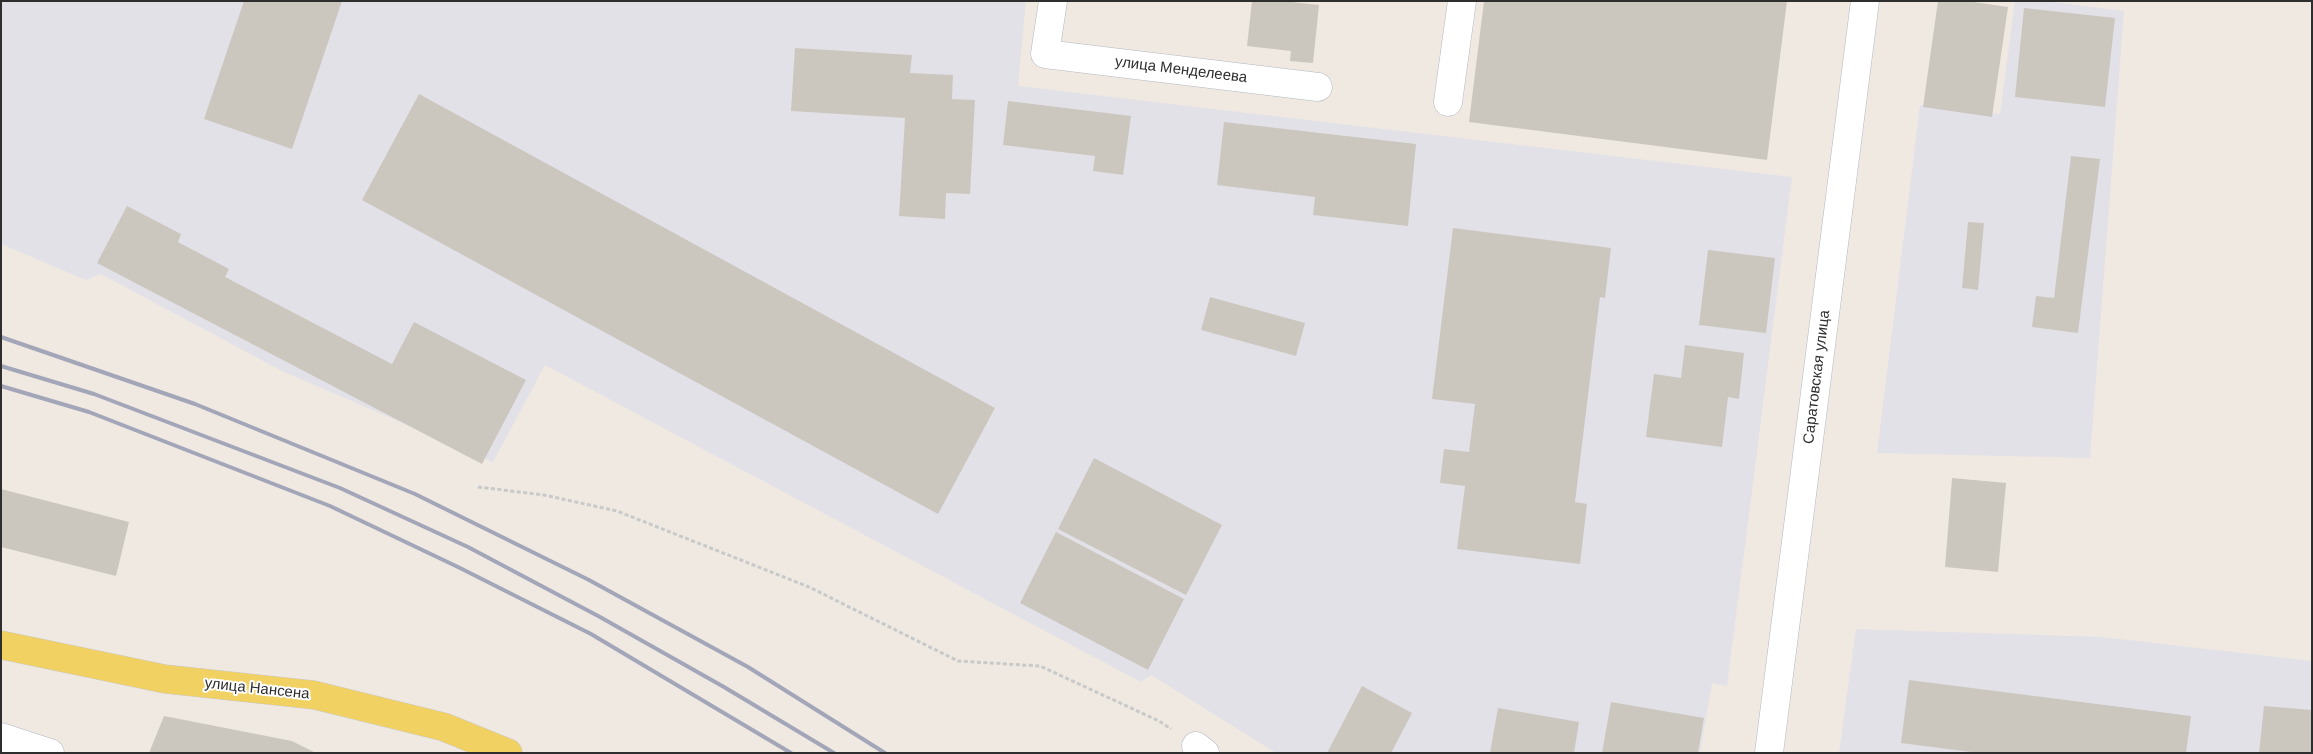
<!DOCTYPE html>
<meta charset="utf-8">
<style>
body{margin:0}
#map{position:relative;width:2313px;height:754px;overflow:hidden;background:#efe9e1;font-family:Arial,sans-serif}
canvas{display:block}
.frame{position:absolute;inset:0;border:2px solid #2e2e2e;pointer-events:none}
</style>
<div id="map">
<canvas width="2313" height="754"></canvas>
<div class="frame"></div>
</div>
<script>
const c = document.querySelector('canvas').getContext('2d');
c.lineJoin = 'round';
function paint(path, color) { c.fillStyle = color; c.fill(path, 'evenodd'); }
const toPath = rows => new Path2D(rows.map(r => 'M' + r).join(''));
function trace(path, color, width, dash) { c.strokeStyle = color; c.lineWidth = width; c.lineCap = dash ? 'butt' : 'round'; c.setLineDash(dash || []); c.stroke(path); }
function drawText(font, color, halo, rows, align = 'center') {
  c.font = font + ' Arial,sans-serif'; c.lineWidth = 4; c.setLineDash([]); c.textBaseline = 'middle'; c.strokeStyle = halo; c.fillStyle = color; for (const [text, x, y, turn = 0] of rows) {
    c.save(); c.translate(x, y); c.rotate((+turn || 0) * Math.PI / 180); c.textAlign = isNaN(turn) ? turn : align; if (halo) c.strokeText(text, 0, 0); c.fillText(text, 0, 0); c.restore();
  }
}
paint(toPath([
 [1,1,1026,1,1018,86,1792,177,1727,686,1712,683,1700,753,1276,753,1151,675,1141,682,545,365,493,462,282,371,101,274,86,280,1,244],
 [2015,1,2045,1,2124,11,2090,458,1877,453,1920,105,2000,114],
 [1856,629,2102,637,2312,661,2312,753,1839,753]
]), '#e3e1e8');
paint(toPath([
 [244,1,342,1,292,149,204,119],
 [1252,1,1283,1,1319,5,1313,63,1290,61,1291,51,1247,46],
 [1484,1,1787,1,1767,160,1469,122],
 [1938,1,1967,1,2008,7,1992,117,1923,107],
 [2024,8,2115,18,2105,107,2015,97],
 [795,48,912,55,910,73,953,75,952,99,975,100,970,194,946,193,945,219,899,216,905,118,791,111],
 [419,94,995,408,938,514,362,200],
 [1008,101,1131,116,1123,175,1093,171,1095,156,1003,145],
 [1224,122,1416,144,1408,226,1313,215,1315,197,1217,185],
 [2071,156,2100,159,2078,333,2032,327,2036,296,2054,298],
 [127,206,181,234,178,242,229,269,225,277,392,364,414,322,526,380,482,464,97,263],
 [1968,222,1984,223,1978,290,1962,288],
 [1453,228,1611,248,1605,298,1600,297,1575,502,1587,504,1580,564,1457,549,1465,486,1440,483,1444,449,1469,452,1475,404,1432,399],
 [1708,250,1775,258,1766,333,1699,325],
 [1210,297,1305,323,1296,356,1201,330],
 [1685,345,1744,353,1739,399,1728,397,1722,447,1646,437,1654,374,1681,378],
 [1094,458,1222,525,1186,595,1058,529],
 [1952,478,2006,483,1998,572,1945,567],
 [1,489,129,522,116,576,1,547],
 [1056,532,1184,599,1148,670,1020,603],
 [1909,680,2191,716,2186,753,1979,753,1901,743],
 [1362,686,1412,713,1391,753,1327,753],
 [1611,702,1704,718,1698,753,1602,753],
 [2264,706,2312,710,2312,753,2259,753],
 [1498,708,1579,722,1574,753,1490,753],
 [164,716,292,741,316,753,149,753]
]), '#cbc7bf');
const minor = toPath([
 [1053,1,1045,54,1318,87],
 [1448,102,1462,1],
 [1,737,50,753],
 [1196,746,1205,753],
 [1769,753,1865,1]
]);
const major = toPath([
 [1,645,165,679,314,695,444,727,508,753]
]);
trace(minor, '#b4b7c1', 29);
trace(major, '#c9c9c9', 29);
trace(toPath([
 [478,487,544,495,617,511,809,587,958,661,1040,666,1159,721,1171,729]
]), '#c9c9c9', 3, [4, 2.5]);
trace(minor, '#fff', 28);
trace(major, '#f2d163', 28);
trace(toPath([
 [1,337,195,404,415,494,589,580,748,667,885,753],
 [1,366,94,394,340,488,468,547,600,617,724,687,834,753],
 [1,386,89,412,330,506,458,567,591,634,791,753]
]), '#a3a6b8', 4);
drawText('15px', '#2e2e2e', '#fff', [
 ["улица Менделеева",1181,70,7],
 ["Саратовская улица",1817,377,-83],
 ["улица Нансена",257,689,6]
]);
</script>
